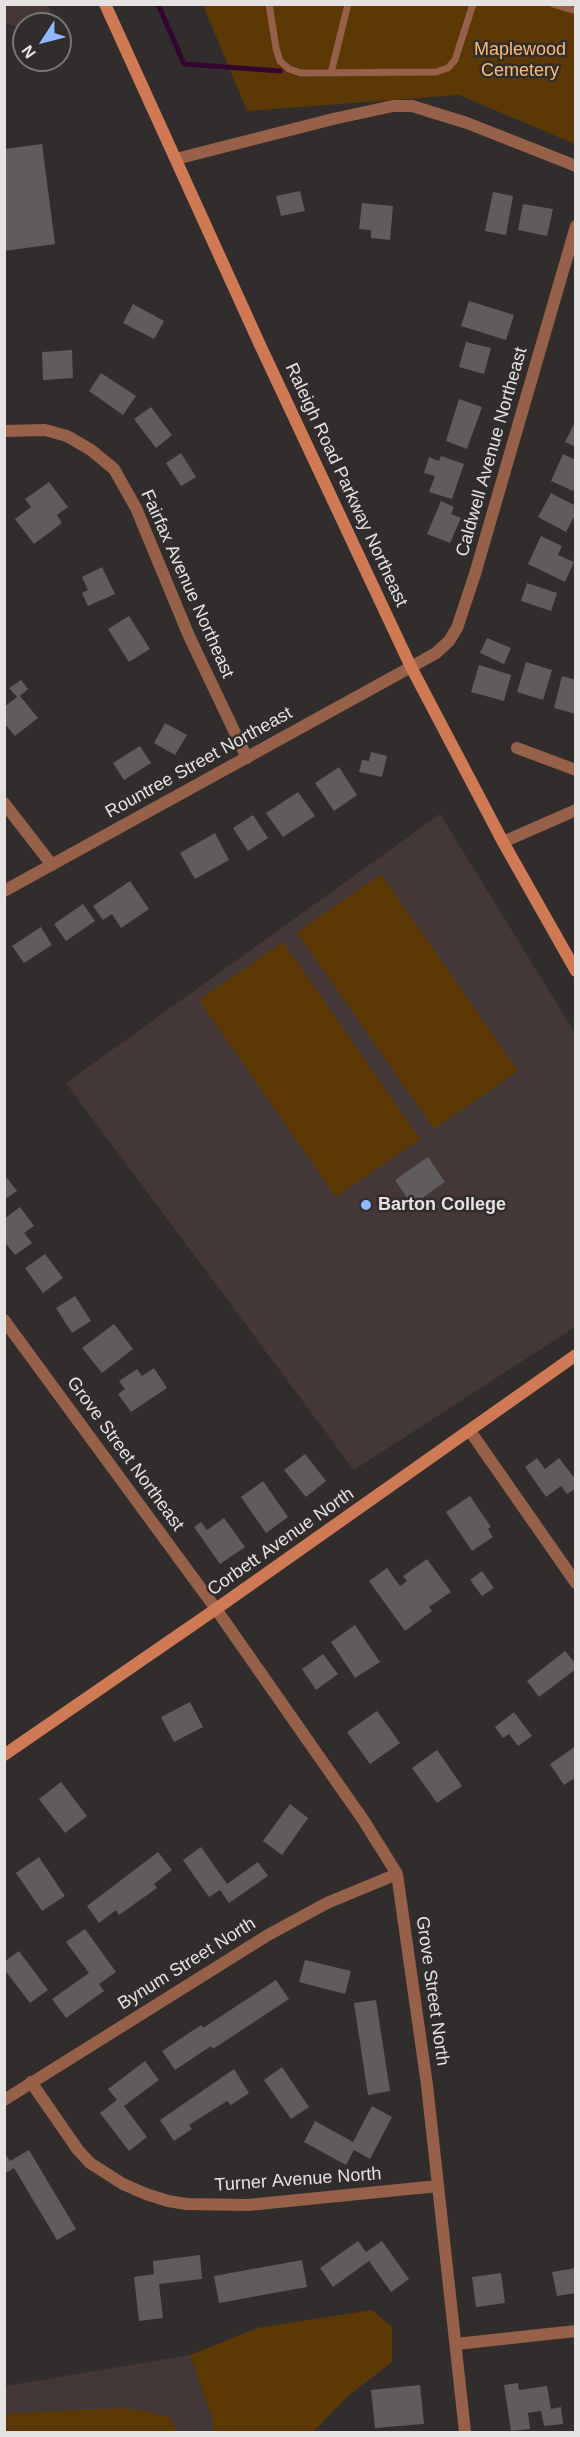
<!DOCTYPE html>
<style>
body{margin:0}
#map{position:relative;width:580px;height:2437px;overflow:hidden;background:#322d2d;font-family:Arial,sans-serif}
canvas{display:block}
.frame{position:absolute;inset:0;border:6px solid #e5e2e2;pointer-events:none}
.north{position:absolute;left:12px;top:12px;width:60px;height:60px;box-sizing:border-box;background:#322d2d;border:2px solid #7a7575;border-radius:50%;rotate:234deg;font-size:16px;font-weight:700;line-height:24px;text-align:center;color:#e5e2e2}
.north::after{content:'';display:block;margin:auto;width:21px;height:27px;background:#8fb8fd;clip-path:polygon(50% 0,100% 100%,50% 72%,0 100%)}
</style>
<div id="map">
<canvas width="580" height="2437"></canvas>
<div class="frame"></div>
<div class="north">N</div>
</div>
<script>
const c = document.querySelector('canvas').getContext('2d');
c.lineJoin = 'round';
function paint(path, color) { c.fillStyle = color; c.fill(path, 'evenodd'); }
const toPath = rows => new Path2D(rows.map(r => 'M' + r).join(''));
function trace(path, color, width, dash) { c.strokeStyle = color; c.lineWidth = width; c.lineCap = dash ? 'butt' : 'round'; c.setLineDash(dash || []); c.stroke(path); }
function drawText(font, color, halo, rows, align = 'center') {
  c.font = font + ' Arial,sans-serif'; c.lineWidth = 5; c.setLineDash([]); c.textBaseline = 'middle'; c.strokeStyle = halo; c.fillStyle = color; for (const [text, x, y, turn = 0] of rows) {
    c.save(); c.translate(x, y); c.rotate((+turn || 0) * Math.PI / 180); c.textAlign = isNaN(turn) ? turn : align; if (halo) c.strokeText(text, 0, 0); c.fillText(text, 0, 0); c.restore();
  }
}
paint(toPath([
 [4,5,48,5,55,24,24,24,24,28,5,23],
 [440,814,575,1033,575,1327,354,1470,66,1083],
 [190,2355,212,2418,213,2432,5,2432,5,2386]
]), '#433837');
paint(toPath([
 [203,5,575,5,575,144,459,95,247,111],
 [381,874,518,1071,434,1129,297,932],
 [283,942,420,1139,336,1197,199,1000],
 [372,2310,392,2327,392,2362,349,2395,313,2432,213,2432,212,2418,190,2355,257,2328],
 [122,2408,145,2411,171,2418,177,2432,5,2432,5,2414]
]), '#5c3805');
trace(toPath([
 [158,4,184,64,280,71]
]), '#340530', 5);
paint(toPath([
 [42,144,55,244,4,251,4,149],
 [300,191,305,211,281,216,276,196],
 [493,192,513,196,506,235,485,231],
 [362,203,393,206,390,240,371,238,371,230,359,229],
 [523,204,553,209,547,236,518,230],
 [469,301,514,315,506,340,461,326],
 [133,304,164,321,154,339,123,323],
 [466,342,491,348,484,374,459,367],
 [72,350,73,378,43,380,42,352],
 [101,373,136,396,123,415,89,391],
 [459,399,482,407,467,449,446,441],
 [151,407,172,435,156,448,134,419],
 [576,420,576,447,565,442],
 [181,453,196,477,181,486,166,463],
 [563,454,576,460,576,484,573,491,551,481],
 [441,456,464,464,452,499,429,492,435,476,424,473,429,457,439,461],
 [49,482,68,507,57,515,62,523,34,544,15,519,31,507,25,499],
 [551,493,576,506,576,513,566,532,538,517],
 [441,501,454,507,451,514,461,518,450,543,427,534],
 [541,536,562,546,558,555,574,562,565,582,528,564],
 [102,567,115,594,88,606,82,593,88,590,82,577],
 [527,583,557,593,551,611,521,601],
 [129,616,150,649,129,662,108,629],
 [487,638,511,648,504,664,480,653],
 [526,662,552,670,543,700,517,692],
 [479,665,511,675,504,701,471,692],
 [562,676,576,680,576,714,554,708],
 [21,680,28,689,20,696,38,718,15,736,4,723,4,707,17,697,9,688],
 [165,723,187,735,175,755,154,743],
 [140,746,151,763,124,780,113,763],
 [371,752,387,756,382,777,359,772,362,760,369,761],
 [339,767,357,795,334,811,315,783],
 [298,792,315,816,283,837,266,813],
 [253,815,268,838,248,851,233,828],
 [215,833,229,860,195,879,180,853],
 [130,881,149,909,121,928,112,914,103,920,93,906],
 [83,904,95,921,66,941,54,924],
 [41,927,52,945,24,963,12,946],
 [428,1157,445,1182,412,1205,395,1180],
 [4,1174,17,1191,4,1200],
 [20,1207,34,1226,24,1233,32,1243,15,1255,4,1241,4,1219],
 [45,1254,63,1278,43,1293,25,1268],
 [75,1296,91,1321,72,1333,56,1308],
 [114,1324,133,1349,102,1373,82,1348],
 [154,1368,167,1388,131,1412,118,1394,125,1389,119,1381,137,1369,142,1376],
 [305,1454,326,1481,306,1497,284,1470],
 [537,1458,545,1469,559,1458,576,1480,576,1488,567,1494,561,1486,546,1497,525,1467],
 [263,1481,288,1517,266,1533,241,1497],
 [470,1496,491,1527,488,1529,493,1537,472,1551,446,1512],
 [224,1518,245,1547,220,1564,194,1527,201,1522,207,1530],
 [427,1559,451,1592,429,1607,432,1611,405,1631,369,1581,387,1568,400,1586,407,1581,403,1576],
 [482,1571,494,1588,482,1596,470,1580],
 [355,1625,380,1662,355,1678,331,1642],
 [565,1651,576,1664,576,1669,539,1697,527,1681],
 [323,1654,338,1674,316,1690,302,1669],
 [190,1702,203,1727,174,1742,161,1717],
 [377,1711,400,1743,370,1764,347,1732],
 [514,1712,532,1736,518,1746,509,1734,503,1738,495,1727],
 [576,1746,576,1777,564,1785,550,1764],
 [437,1750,462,1786,437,1803,412,1768],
 [61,1782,87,1816,65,1833,39,1799],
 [290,1804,308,1818,282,1855,263,1841],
 [201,1847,227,1884,258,1862,268,1876,229,1903,220,1890,209,1897,183,1860],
 [158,1852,172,1870,154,1884,157,1888,119,1915,116,1910,99,1923,87,1906],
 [39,1857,65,1896,42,1911,16,1873],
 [85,1929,116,1972,99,1984,104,1991,66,2018,52,1999,89,1973,66,1942],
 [19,1951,48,1990,30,2003,4,1969,4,1962],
 [305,1960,351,1971,345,1994,299,1982],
 [276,1980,289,1999,213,2049,211,2046,175,2070,162,2051,201,2025,203,2028],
 [376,2000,390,2091,368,2095,354,2003],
 [145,2061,159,2080,124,2106,147,2137,129,2151,100,2113,117,2100,108,2089],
 [282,2067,309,2107,291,2119,264,2080],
 [234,2069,249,2093,231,2105,227,2101,189,2125,192,2129,174,2141,160,2120],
 [372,2106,392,2117,370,2159,354,2150,346,2165,304,2142,315,2121,353,2142],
 [29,2150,76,2229,57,2240,14,2168,4,2174,4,2152,10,2161],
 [358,2241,366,2252,382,2241,409,2279,391,2292,369,2261,333,2287,320,2268],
 [200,2255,202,2279,159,2284,163,2318,139,2321,134,2277,154,2274,153,2261],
 [302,2260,307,2287,219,2303,214,2276],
 [576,2268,576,2293,557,2296,552,2272],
 [501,2273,505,2303,476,2307,472,2277],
 [518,2383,519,2390,547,2386,551,2409,561,2407,563,2424,544,2426,541,2411,528,2413,530,2429,511,2431,504,2385],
 [420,2385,424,2424,375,2428,371,2390]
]), '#605b5c');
trace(toPath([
 [269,4,276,48,280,61,289,69,301,73,436,72,448,68,455,60,473,4],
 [553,4,576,11],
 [331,73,348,4]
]), '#966049', 7);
trace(toPath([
 [176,159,333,119,393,106,412,106,467,123,576,166],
 [4,431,45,430,67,436,91,450,114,469,136,508,189,636,247,758],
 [517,748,576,770],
 [4,803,52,865],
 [503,842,576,810],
 [4,891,411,667,436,653,449,641,457,628,475,574,576,226],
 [4,1320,216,1609,364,1821,397,1874,427,2085,465,2432],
 [470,1431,576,1583],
 [31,2082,78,2150,90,2163,123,2184,146,2194,168,2201,187,2204,248,2205,438,2186],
 [4,2100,268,1935,327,1903,397,1874],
 [456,2344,576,2331]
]), '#966049', 12);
trace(toPath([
 [105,4,260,345,411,667,503,842,576,971],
 [4,1755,216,1609,576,1355]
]), '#d07a55', 12);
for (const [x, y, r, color] of [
 [366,1205,6,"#8fb8fd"]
]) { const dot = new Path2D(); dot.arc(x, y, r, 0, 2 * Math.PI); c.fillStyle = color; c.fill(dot); trace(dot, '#322d2d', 2); }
drawText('18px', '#fcbb74', '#322d2d', [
 ["Maplewood",520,50],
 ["Cemetery",520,71]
]);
drawText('18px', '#e5e2e2', '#322d2d', [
 ["Caldwell Avenue Northeast",492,452,-74],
 ["Raleigh Road Parkway Northeast",346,485,65],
 ["Fairfax Avenue Northeast",187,584,66],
 ["Rountree Street Northeast",199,763,-29],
 ["Grove Street Northeast",125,1454,54],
 ["Corbett Avenue North",281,1542,-35],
 ["Bynum Street North",187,1964,-32],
 ["Grove Street North",432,1991,82],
 ["Turner Avenue North",298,2180,-4]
]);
drawText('bold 18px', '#e5e2e2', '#322d2d', [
 ["Barton College",378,1205]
], 'left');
</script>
